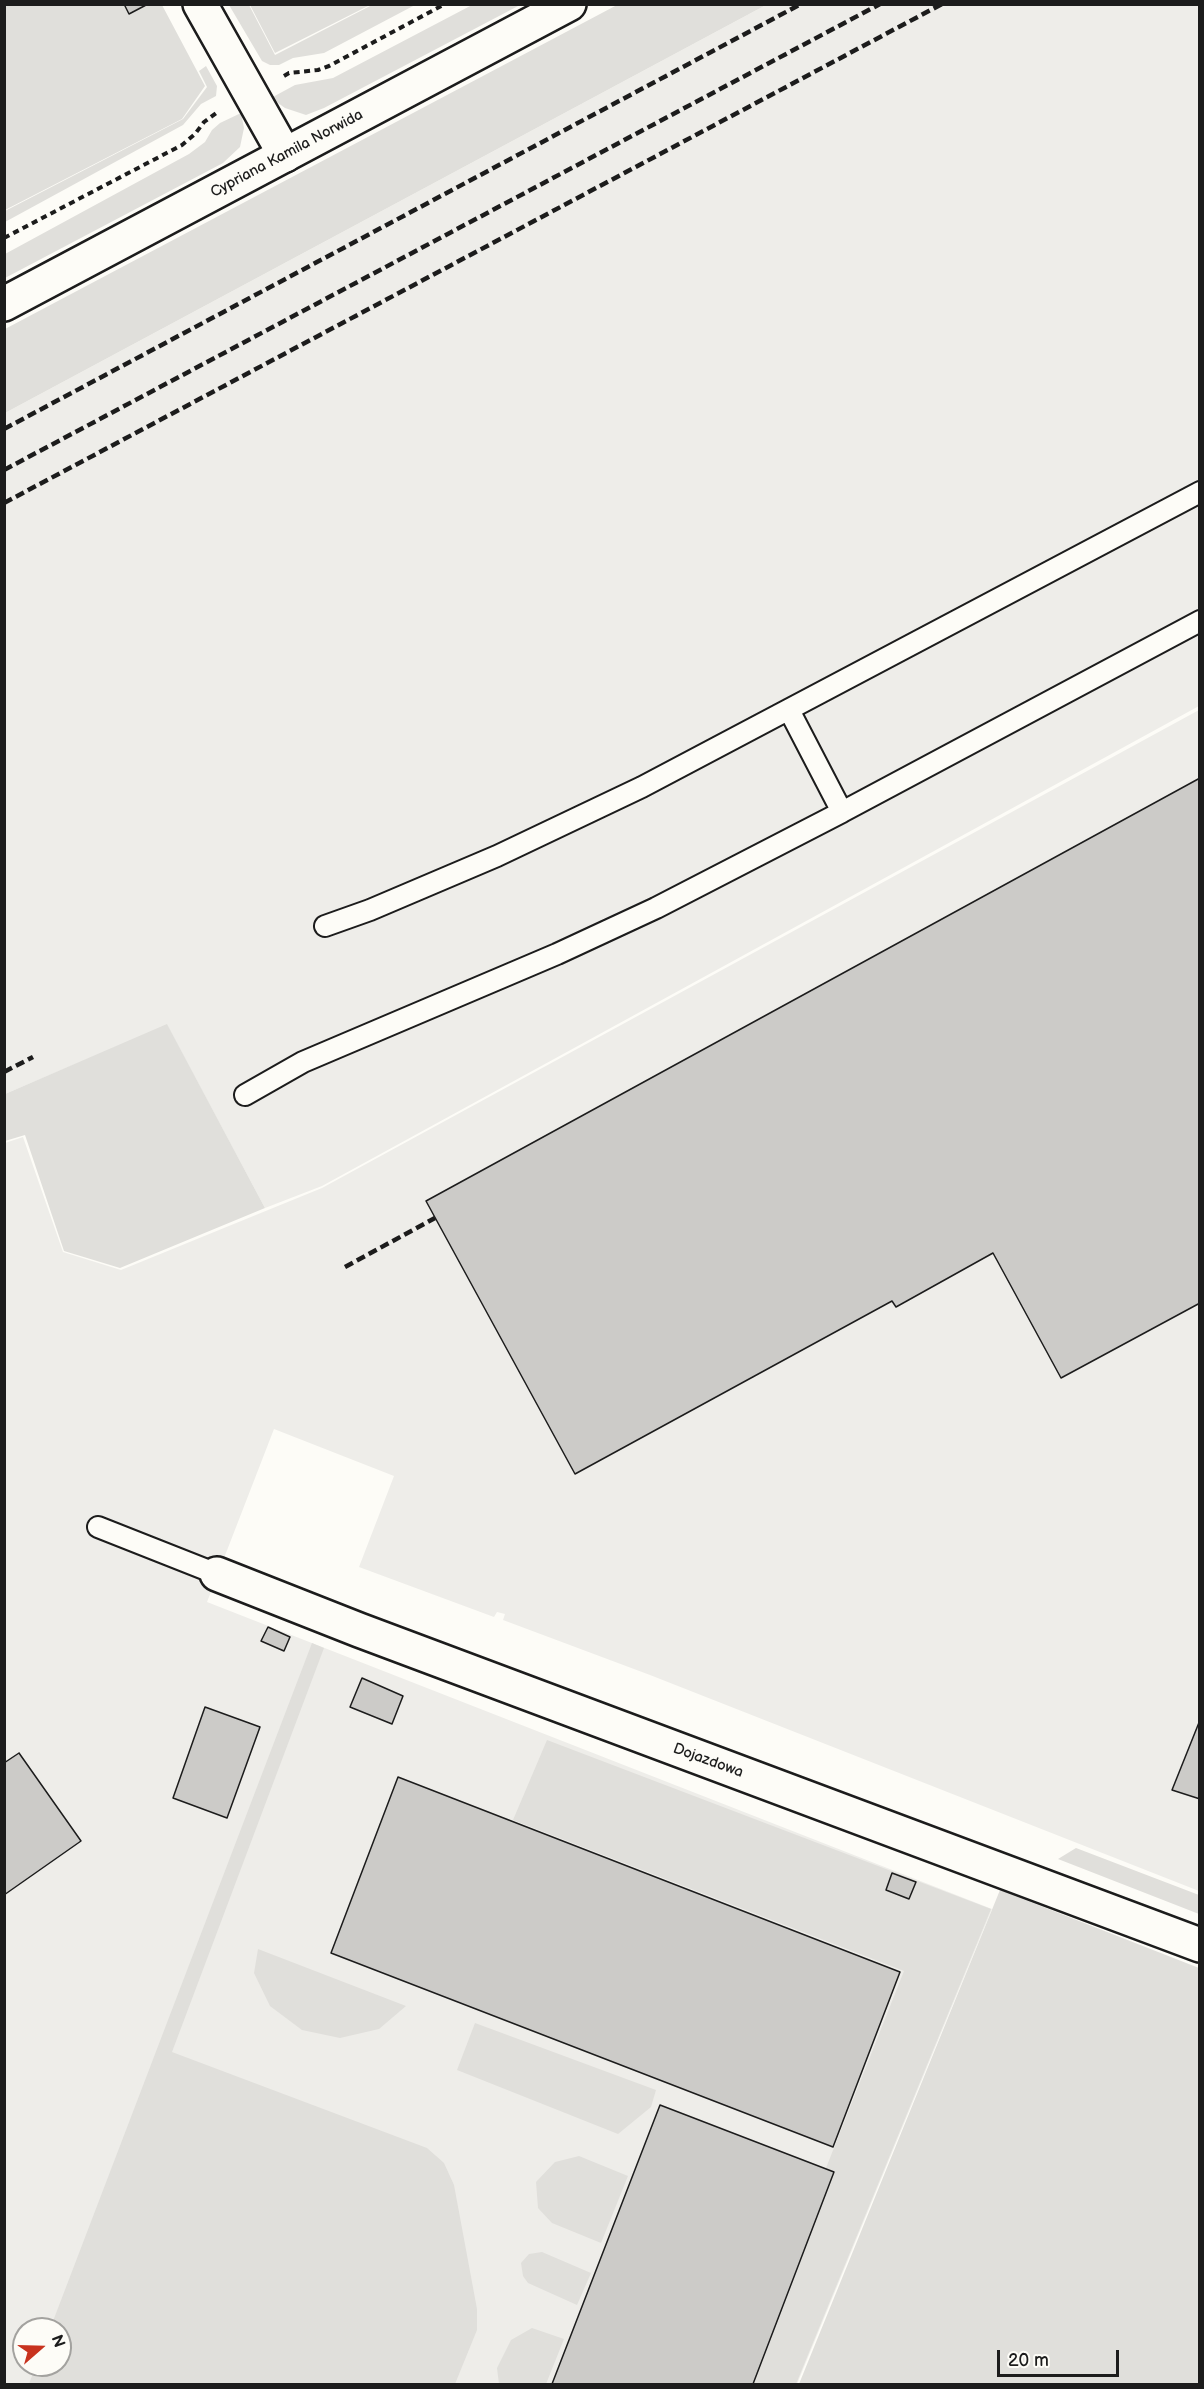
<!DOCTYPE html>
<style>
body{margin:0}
#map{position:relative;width:1204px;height:2389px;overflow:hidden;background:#fdfcf7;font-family:"Balsamiq Sans",sans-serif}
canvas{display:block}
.frame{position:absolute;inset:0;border:6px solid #1c1c1c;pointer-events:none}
.north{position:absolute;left:12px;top:2317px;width:60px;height:60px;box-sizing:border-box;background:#fdfcf7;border:2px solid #a3a29f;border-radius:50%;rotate:70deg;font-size:16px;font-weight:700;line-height:24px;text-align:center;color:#1c1c1c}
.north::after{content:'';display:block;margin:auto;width:21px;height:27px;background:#c8321e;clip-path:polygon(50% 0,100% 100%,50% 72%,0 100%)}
.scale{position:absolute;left:997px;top:2350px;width:122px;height:27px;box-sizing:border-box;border:3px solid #1c1c1c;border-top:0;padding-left:8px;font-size:18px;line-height:21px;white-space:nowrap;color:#1c1c1c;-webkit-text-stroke:4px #fdfcf7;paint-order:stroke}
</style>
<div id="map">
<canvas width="1204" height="2389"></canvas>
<div class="frame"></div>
<div class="north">N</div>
<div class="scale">20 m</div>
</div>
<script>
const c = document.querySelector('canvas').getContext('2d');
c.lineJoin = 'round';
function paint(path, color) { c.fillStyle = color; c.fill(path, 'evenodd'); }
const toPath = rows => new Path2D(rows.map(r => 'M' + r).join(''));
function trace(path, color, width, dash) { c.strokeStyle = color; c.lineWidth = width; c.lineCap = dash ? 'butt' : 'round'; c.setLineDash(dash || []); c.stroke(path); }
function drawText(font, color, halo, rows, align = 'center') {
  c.font = font + ' "Balsamiq Sans",sans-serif'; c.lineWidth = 5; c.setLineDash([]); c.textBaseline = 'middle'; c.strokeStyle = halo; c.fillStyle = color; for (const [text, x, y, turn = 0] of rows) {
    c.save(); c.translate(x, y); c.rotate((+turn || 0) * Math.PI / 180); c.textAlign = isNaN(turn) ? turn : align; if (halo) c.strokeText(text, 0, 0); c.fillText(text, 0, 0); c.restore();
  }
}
paint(toPath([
 [766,5,1199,5,1199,706,322,1186,265,1208,167,1025,5,1094,5,413],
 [1199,710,1199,1891,650,1675,503,1620,505,1614,497,1612,494,1617,359,1567,394,1476,274,1429,207,1602,992,1909,797,2384,5,2384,5,1143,23,1137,63,1252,121,1270,322,1188],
 [24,2329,60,2329,60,2365,24,2365]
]), '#eeede9');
paint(toPath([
 [5,5,162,5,205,86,182,119,5,210],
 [229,5,249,5,275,55,372,5,415,5,324,53,293,58,279,65,270,65,262,61],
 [250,5,370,5,275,53],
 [472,5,520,5,324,108,306,115,285,108,271,98,295,85,333,78],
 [617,5,766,5,5,413,5,329],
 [206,66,217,86,216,96,201,104,183,125,5,222,5,211,183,119,207,87,199,71],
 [241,113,244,128,240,147,223,163,5,278,5,254,189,154,205,142,212,130,220,123],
 [167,1024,265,1208,120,1268,64,1251,25,1135,5,1141,5,1094],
 [312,1643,324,1648,172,2052,427,2148,444,2163,454,2185,477,2309,477,2330,455,2384,29,2384,36,2365,60,2365,60,2329,50,2329],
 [547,1740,991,1909,796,2384,754,2384,835,2172,826,2168,904,1971,513,1820],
 [1076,1848,1199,1895,1199,1914,1058,1859],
 [1000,1890,1199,1968,1199,2384,799,2384],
 [258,1949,406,2006,379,2029,340,2038,302,2030,270,2006,254,1973],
 [475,2023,656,2090,651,2107,618,2134,457,2070],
 [579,2156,628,2176,601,2243,552,2223,538,2208,536,2182,555,2162],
 [542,2252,591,2273,577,2305,528,2283,523,2276,521,2263,529,2254],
 [532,2328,564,2339,546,2384,499,2384,497,2368,511,2340]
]), '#e0dfdb');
const building = toPath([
 [124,4,148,4,129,14,124,4],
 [1200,778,1200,1303,1061,1378,993,1253,896,1307,892,1301,575,1474,426,1201,1200,778],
 [268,1627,290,1637,284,1651,261,1641,268,1627],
 [362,1678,403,1696,392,1724,350,1707,362,1678],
 [205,1707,260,1727,227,1818,173,1798,205,1707],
 [1200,1720,1200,1799,1172,1790,1200,1720],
 [19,1753,81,1841,4,1895,4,1763,19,1753],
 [398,1777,900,1972,833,2147,331,1953,398,1777],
 [892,1873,916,1882,909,1899,886,1890,892,1873],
 [660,2105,834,2172,753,2384,552,2384,660,2105]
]);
paint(building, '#cccbc8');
trace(building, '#1c1c1c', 1.5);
const lane = toPath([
 [842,812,1200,621],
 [325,926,370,910,497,856,642,787,1200,492],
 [245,1095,303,1062,557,954,656,908,842,812,789,710],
 [98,1527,217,1574]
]);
const street = toPath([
 [200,4,285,155],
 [217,1574,359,1630,1200,1945]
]);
const secondary = toPath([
 [4,304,569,4]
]);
trace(lane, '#1c1c1c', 24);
trace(street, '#1c1c1c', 38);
trace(secondary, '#1c1c1c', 38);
trace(toPath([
 [284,76,289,73,318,70,329,66,445,4],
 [4,238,182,145,195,134,204,122,219,111]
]), '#1c1c1c', 4, [6, 4.5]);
trace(lane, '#fdfcf7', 20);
trace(street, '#fdfcf7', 33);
trace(secondary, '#fdfcf7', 33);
trace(toPath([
 [4,429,801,4],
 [4,470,880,4],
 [4,503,942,4],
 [4,1072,33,1057],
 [345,1267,435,1218]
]), '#1c1c1c', 4.5, [9, 4.5]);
drawText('15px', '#1c1c1c', '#fdfcf7', [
 ["Cypriana Kamila Norwida",287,154,-28],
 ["Dojazdowa",708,1761,20]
]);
</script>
